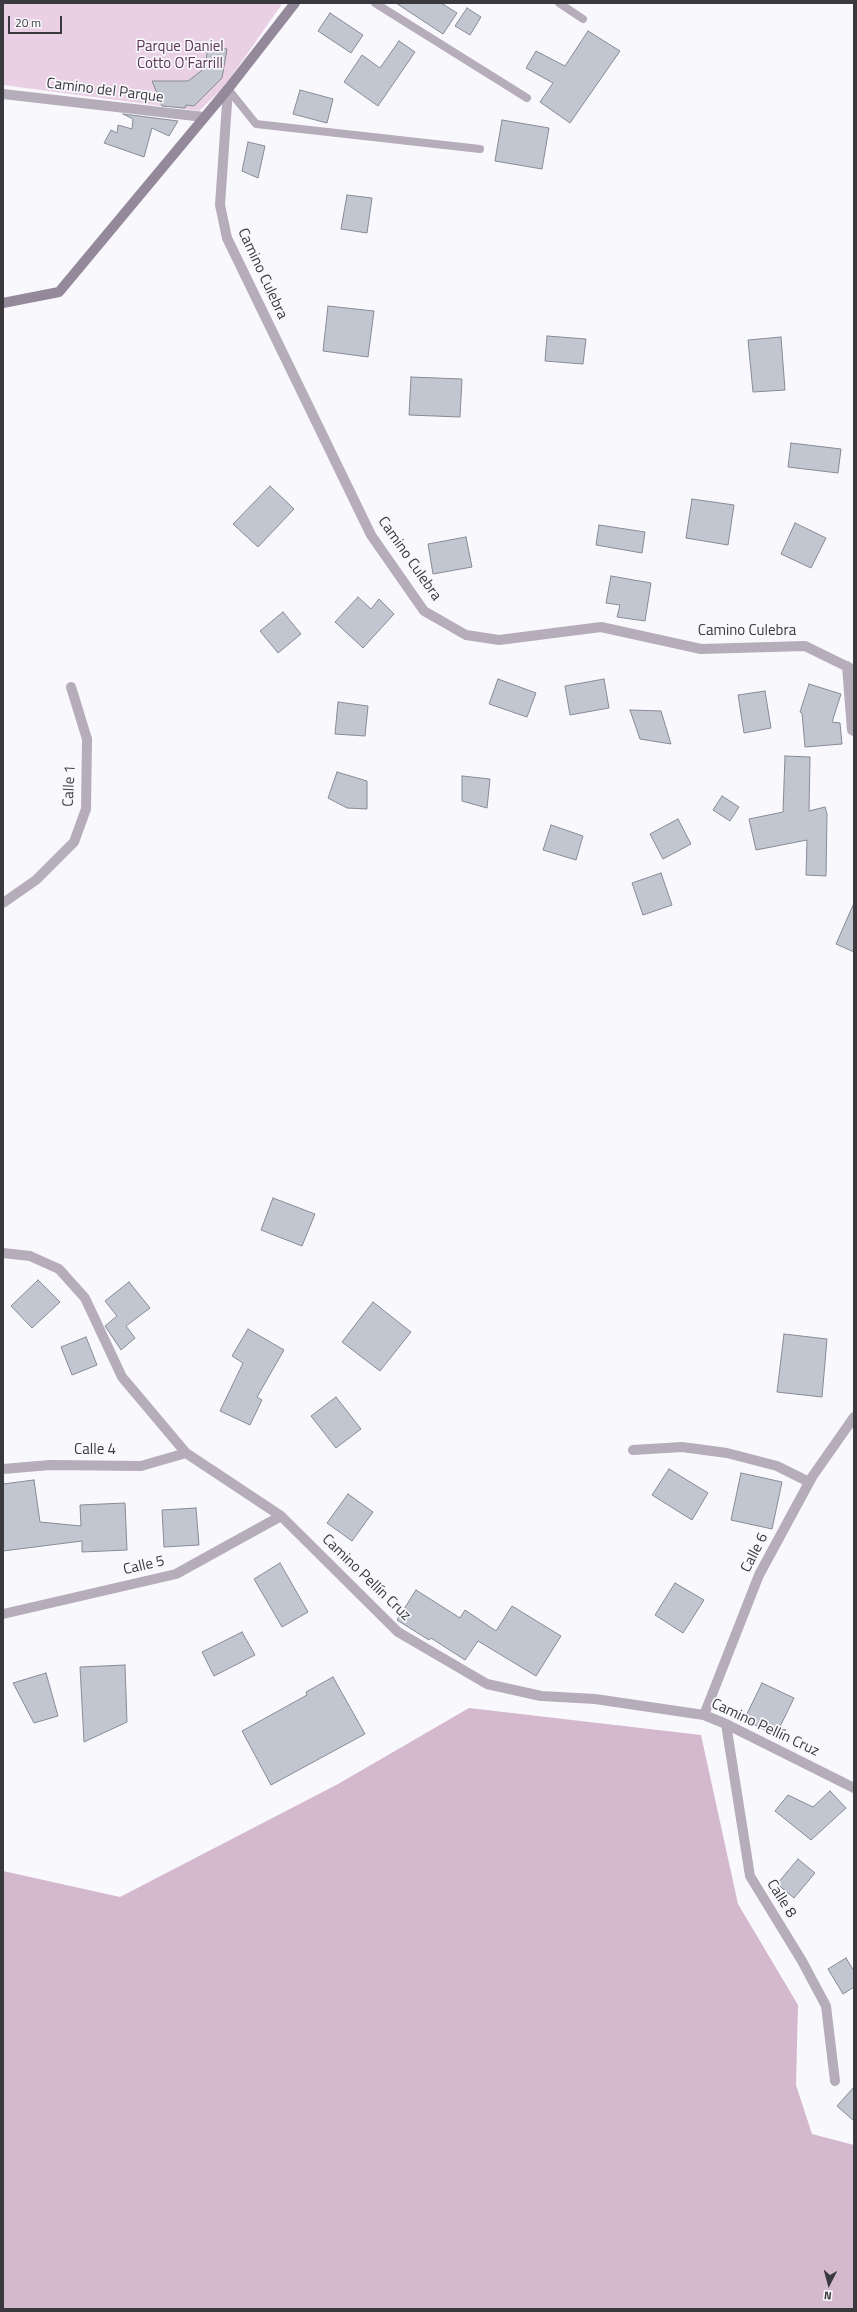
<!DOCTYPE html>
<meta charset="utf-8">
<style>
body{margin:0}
#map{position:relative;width:857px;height:2312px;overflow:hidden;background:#f9f8fd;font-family:"Titillium Web",sans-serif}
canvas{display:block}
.frame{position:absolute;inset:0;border:4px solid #3a3a3e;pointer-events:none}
.north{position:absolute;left:809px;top:2264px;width:40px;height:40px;-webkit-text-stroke:3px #f9f8fd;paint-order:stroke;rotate:186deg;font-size:11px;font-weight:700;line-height:16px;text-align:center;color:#3a3a3e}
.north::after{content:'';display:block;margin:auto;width:14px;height:18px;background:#3a3a3e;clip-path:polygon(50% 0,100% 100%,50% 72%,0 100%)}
.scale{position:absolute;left:8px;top:16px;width:54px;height:18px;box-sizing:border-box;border:2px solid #3a3a3e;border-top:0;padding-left:5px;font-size:12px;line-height:14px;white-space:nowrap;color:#3a3a3e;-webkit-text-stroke:3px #f9f8fd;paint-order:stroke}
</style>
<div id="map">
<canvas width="857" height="2312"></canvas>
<div class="frame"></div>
<div class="north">N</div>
<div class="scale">20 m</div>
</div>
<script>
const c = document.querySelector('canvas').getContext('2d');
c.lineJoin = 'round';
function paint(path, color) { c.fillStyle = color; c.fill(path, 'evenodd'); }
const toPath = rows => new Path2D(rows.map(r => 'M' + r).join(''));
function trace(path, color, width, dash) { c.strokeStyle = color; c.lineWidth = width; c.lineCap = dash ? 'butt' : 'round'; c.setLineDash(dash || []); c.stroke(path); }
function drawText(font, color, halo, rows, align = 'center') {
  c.font = font + ' "Titillium Web",sans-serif'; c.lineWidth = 3.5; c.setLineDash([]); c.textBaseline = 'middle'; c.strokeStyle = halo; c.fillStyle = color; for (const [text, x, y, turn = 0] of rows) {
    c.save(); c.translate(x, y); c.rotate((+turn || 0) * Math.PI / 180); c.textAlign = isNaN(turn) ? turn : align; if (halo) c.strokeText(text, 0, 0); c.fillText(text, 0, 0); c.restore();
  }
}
paint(toPath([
 [3,3,281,3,282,4,224,87,199,111,3,85]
]), '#ead0e4');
paint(toPath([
 [469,1708,701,1735,738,1904,798,2005,796,2085,812,2134,854,2145,854,2309,3,2309,3,1871,120,1897,338,1784]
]), '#d4b9ce');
const building = toPath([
 [396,3,441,3,457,13,443,34,396,3],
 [467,8,481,17,470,35,455,26,467,8],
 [330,13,363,35,351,53,318,31,330,13],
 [588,31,620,51,570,123,540,102,553,83,526,68,536,51,565,66,588,31],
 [399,41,415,52,378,106,344,82,362,55,380,68,399,41],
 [208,46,227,49,222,78,194,106,186,105,185,108,162,106,152,81,188,81,205,68,208,46],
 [300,90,333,99,327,123,293,114,300,90],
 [123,114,178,121,169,136,152,128,144,157,104,143,111,130,117,133,118,125,132,129,133,119,123,114],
 [502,120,549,128,542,169,495,161,502,120],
 [248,142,265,146,258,178,242,171,248,142],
 [347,195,372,198,367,233,341,229,347,195],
 [328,306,374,311,368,357,323,351,328,306],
 [547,336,586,339,583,364,545,361,547,336],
 [781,337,785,390,753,392,748,340,781,337],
 [411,377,462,379,460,417,409,415,411,377],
 [791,443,841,449,838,473,788,467,791,443],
 [270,486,294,509,258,547,233,524,270,486],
 [692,499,734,505,728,545,686,538,692,499],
 [795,523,826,538,811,568,781,554,795,523],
 [599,525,645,532,642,553,596,545,599,525],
 [466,537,472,567,433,574,428,544,466,537],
 [611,576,651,583,645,621,617,617,620,605,606,603,611,576],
 [358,597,371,609,379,599,394,614,363,648,335,622,358,597],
 [283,612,301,634,278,653,260,631,283,612],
 [498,679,536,693,527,717,489,704,498,679],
 [604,679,609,708,570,715,565,686,604,679],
 [809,684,841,694,832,722,840,723,842,744,805,747,802,713,800,712,809,684],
 [765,691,771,728,744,733,738,695,765,691],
 [338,702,368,706,365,736,335,734,338,702],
 [630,710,661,711,671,744,640,739,630,710],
 [785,756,810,757,809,811,825,807,827,814,826,876,806,875,807,840,756,850,749,819,783,812,785,756],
 [337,772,367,781,367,809,347,808,328,798,337,772],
 [462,776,490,779,487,808,462,801,462,776],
 [722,796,739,807,730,821,713,810,722,796],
 [678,819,691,844,663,859,650,834,678,819],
 [551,825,583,836,576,860,543,850,551,825],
 [661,873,672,905,643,915,632,883,661,873],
 [854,903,854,952,836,944,854,903],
 [273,1198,315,1214,302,1246,261,1230,273,1198],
 [38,1280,60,1302,32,1328,11,1306,38,1280],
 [129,1282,150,1308,126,1326,135,1338,121,1350,105,1326,117,1316,105,1301,129,1282],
 [373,1302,411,1332,380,1371,342,1342,373,1302],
 [248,1329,284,1350,257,1397,262,1400,250,1425,220,1411,243,1363,232,1356,248,1329],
 [784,1334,827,1339,822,1397,777,1392,784,1334],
 [86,1337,97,1365,72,1375,61,1347,86,1337],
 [336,1397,361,1429,336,1448,311,1416,336,1397],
 [669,1469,708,1493,692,1520,652,1495,669,1469],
 [741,1473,782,1482,772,1529,731,1520,741,1473],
 [34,1480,40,1522,81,1526,80,1505,125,1503,127,1550,82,1552,82,1541,3,1551,3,1484,34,1480],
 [348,1494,373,1512,352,1541,327,1523,348,1494],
 [196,1508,199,1545,164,1547,162,1510,196,1508],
 [280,1563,308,1612,282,1627,254,1579,280,1563],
 [675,1583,704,1600,683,1633,655,1615,675,1583],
 [416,1590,460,1618,465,1610,496,1631,512,1606,561,1636,536,1676,478,1641,465,1660,431,1638,429,1640,397,1620,416,1590],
 [242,1632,255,1655,214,1676,202,1652,242,1632],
 [125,1665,127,1722,84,1742,80,1667,125,1665],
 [46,1673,58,1716,34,1723,13,1683,46,1673],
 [333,1677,365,1734,271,1785,242,1731,307,1695,306,1692,333,1677],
 [762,1683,794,1698,776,1735,744,1720,762,1683],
 [830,1791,846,1808,811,1840,775,1811,788,1795,813,1807,830,1791],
 [798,1859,815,1873,794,1898,777,1884,798,1859],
 [846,1958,854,1971,854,1987,843,1994,828,1969,846,1958],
 [854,2087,854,2121,837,2106,854,2087]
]);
paint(building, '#c2c6d1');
trace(building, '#878b95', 1);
trace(toPath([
 [375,3,527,98],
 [559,3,583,19],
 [228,89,256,124,480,149]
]), '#b5adb9', 8);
trace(toPath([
 [228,89,220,205,227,238,371,535,424,611,466,635,499,640,601,627,701,649,805,646,854,670],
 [3,94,204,117],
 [847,666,852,730,854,731],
 [3,903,36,880,74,842,86,809,87,739,71,687],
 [3,1253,30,1256,59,1269,85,1298,122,1377,186,1453,281,1516,398,1632,487,1684,541,1696,595,1699,704,1715,726,1724,854,1788],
 [633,1450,682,1447,727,1453,777,1466,809,1482],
 [3,1469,50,1465,141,1466,186,1453],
 [3,1614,176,1574,281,1516],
 [704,1715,759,1575,812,1477,854,1417],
 [726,1724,750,1876,802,1961,826,2006,835,2081]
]), '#b5adb9', 10);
trace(toPath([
 [3,303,59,292,228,89,295,3]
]), '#93899a', 10);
drawText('15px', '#5c3655', '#f9f8fd', [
 ["Parque Daniel",180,47],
 ["Cotto O'Farrill",180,64]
]);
drawText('15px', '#3a3a3e', '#f9f8fd', [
 ["Camino del Parque",105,91,7],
 ["Camino Culebra",262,274,65],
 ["Camino Culebra",409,559,55],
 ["Camino Culebra",747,631],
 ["Calle 1",70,786,-87],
 ["Calle 4",95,1450],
 ["Calle 6",755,1553,-63],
 ["Calle 5",144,1566,-13],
 ["Camino Pellín Cruz",366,1578,44],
 ["Camino Pellín Cruz",765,1728,25],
 ["Calle 8",781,1899,58]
]);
</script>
